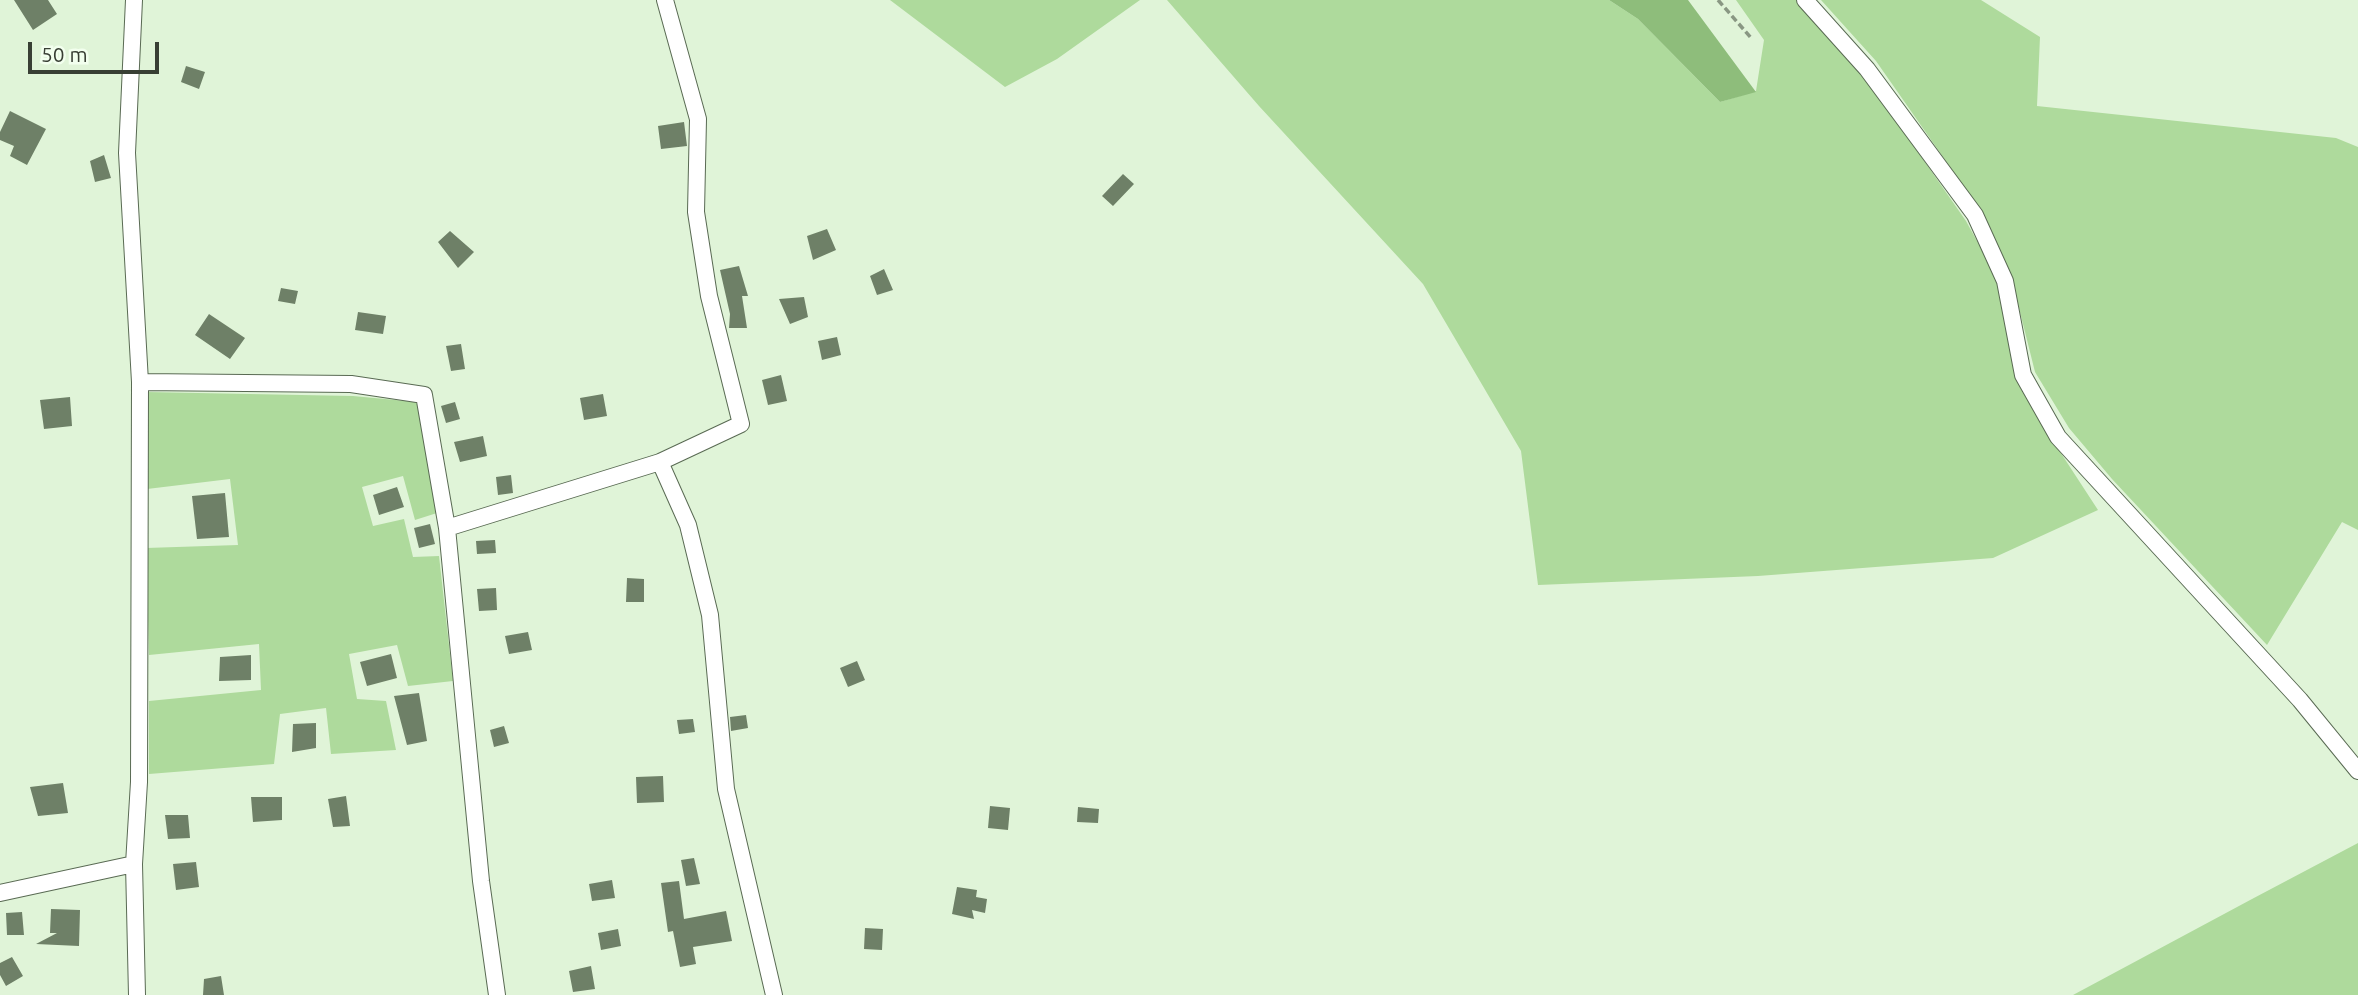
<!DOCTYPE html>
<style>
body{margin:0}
#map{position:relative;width:2358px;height:995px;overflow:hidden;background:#e0f4d8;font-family:Ubuntu,sans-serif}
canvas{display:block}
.scale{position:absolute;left:28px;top:42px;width:131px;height:32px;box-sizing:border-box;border:4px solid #383f34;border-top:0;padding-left:9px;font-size:21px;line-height:24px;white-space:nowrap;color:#383f34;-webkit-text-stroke:5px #f2ffee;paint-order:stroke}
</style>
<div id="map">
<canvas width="2358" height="995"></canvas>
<div class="scale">50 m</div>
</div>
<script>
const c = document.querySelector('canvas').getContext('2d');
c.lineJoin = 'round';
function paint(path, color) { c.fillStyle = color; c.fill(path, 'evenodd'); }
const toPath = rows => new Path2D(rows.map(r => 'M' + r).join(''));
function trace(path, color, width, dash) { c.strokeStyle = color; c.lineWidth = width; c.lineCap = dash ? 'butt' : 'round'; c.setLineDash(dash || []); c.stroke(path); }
paint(toPath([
 [890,0,1140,0,1057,59,1005,87],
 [1167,0,1609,0,1638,19,1720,102,1756,91,1764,40,1736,0,1797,0,1863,73,1966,221,2000,283,2053,441,2098,510,1993,558,1758,576,1538,585,1521,451,1423,284,1259,106],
 [1821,0,1981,0,2040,37,2037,106,2336,138,2358,147,2358,530,2342,522,2267,645,2112,479,2069,428,2035,372,2012,280,1980,210,1876,61],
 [146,392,353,396,417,402,437,513,415,520,403,476,362,487,373,526,404,519,413,557,439,556,453,681,408,686,397,645,349,654,357,699,386,701,396,750,331,754,326,708,280,714,274,764,149,774,149,701,261,690,259,644,149,655,146,548,238,545,230,479,147,489],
 [2358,843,2358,995,2073,995,2252,899]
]), '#aeda9c');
paint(toPath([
 [1609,0,1688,0,1756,92,1720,102,1638,19]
]), '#8ebd7b');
paint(toPath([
 [14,0,48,0,57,14,33,30],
 [186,66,205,72,199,89,181,82],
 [10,111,46,129,27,165,10,156,14,146,0,140,0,132],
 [684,122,687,146,661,149,658,126],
 [104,155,111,178,95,182,90,161],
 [1123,174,1134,184,1113,206,1102,196],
 [827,229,836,250,813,260,807,236],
 [450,231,474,252,458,268,438,242],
 [739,266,748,296,742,296,747,328,729,328,730,314,720,270],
 [884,269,893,290,877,295,870,276],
 [281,288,298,291,295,304,278,301],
 [804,297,808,317,790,324,779,299],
 [358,312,386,316,383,334,355,330],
 [209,314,245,338,230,359,195,335],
 [837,337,841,355,822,360,818,341],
 [461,344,465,369,451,371,446,346],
 [781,375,787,401,768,405,762,380],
 [603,394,607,416,584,420,580,398],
 [70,397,72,426,44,429,40,400],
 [455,402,460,419,446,423,441,406],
 [483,436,487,456,460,462,454,442],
 [511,475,513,493,498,495,496,477],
 [397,487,404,507,379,515,373,495],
 [225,493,229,537,197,539,192,496],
 [430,524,435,544,419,548,414,528],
 [495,540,496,553,477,554,476,541],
 [627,578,644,579,644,602,626,602],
 [496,588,497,610,479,611,477,589],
 [528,632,532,650,509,654,505,636],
 [391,654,397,678,367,686,360,662],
 [251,655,251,680,219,681,220,657],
 [857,661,865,680,848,687,840,668],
 [419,693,427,741,407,745,394,696],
 [746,715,748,728,731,731,730,717],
 [693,719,695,732,679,734,677,720],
 [316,723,316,748,292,752,293,724],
 [504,726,509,743,494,747,490,730],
 [663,776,664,802,637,803,636,777],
 [63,783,68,813,38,816,30,787],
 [346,796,350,826,333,827,328,799],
 [251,797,282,797,282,820,253,822],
 [990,806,1010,808,1008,830,988,828],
 [1078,807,1099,809,1098,823,1077,822],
 [165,815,188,815,190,838,168,839],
 [694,858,700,884,686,886,681,860],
 [196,862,199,887,176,890,173,864],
 [612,880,615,898,592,901,589,884],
 [679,881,684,919,726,911,732,941,693,947,696,964,680,967,673,931,668,932,661,883],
 [957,887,977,890,976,897,987,899,985,913,972,910,974,919,952,914],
 [51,909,80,910,79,946,36,944,57,933,50,933],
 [22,912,24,935,7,935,6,913],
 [865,928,883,929,882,950,864,949],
 [618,929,621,946,601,950,598,933],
 [12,957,23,976,6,986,0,975,0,963],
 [591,966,595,989,573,992,569,971],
 [221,976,224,995,203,995,204,979]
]), '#6e8067');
const minor = toPath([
 [134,0,127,153,140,382,139,782,134,864,137,995],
 [1805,0,1867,69,1975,215,2005,281,2023,375,2058,437,2300,700,2358,771],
 [140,382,351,384,424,395,447,528,481,881,497,995],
 [660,462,688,525,710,615,726,789,774,995],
 [447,528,660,462,741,424,709,296,696,212,698,119,665,0],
 [0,893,134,864]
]);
trace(minor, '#596a53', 18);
trace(toPath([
 [1718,0,1752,39]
]), '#899783', 3.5, [7, 3.5]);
trace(minor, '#fff', 16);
</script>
